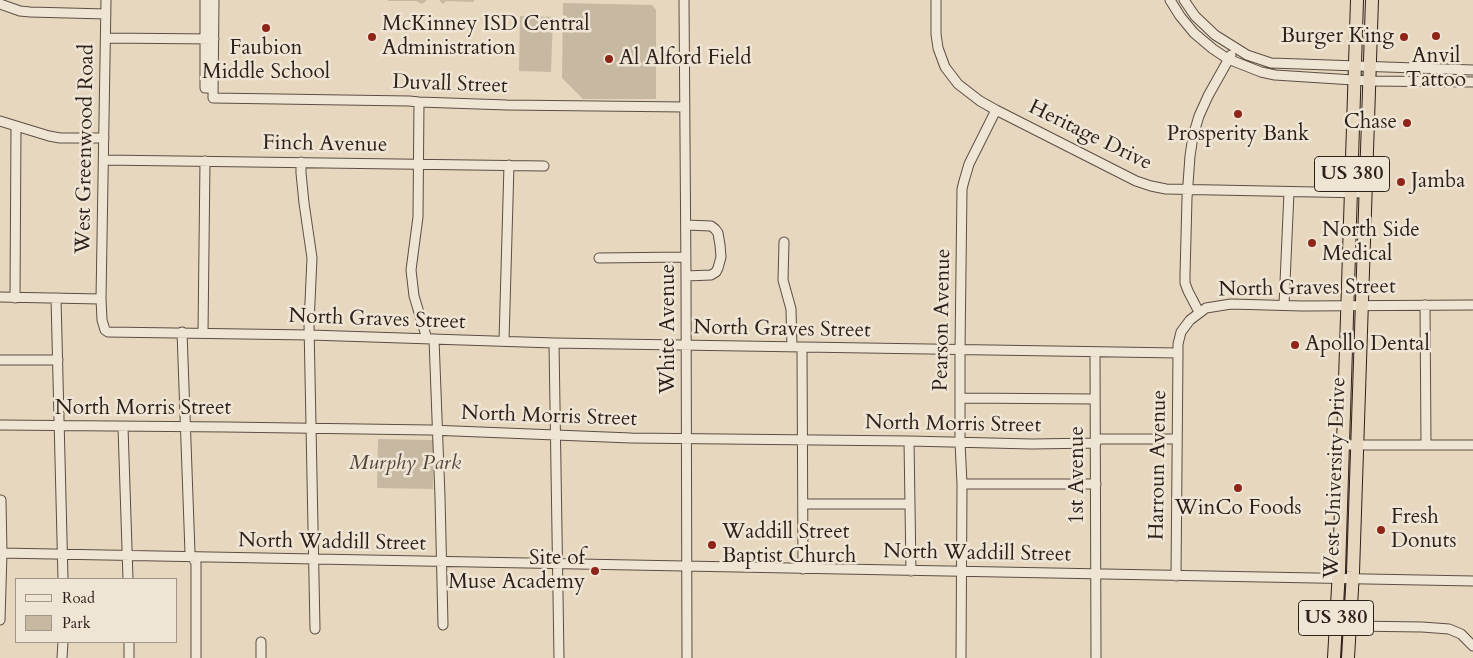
<!DOCTYPE html>
<style>
body{margin:0}
#map{position:relative;width:1473px;height:658px;overflow:hidden;background:#e6d7be;font-family:Cardo,serif}
canvas{display:block}
.legend{position:absolute;left:15px;top:578px;width:162px;height:65px;box-sizing:border-box;background:#efe5d5;border:1px solid #a2968b;margin:0;padding:6px 9px;list-style:none;font-size:15px;color:#2e201b}
.legend li{display:flex;align-items:center;gap:10px;height:25px}
.legend b{width:25px;border:1px solid #a2968b}
</style>
<div id="map">
<canvas width="1473" height="658"></canvas>
<ul class="legend">
<li><b style="height:6px;background:#efe5d5"></b>Road</li>
<li><b style="height:14px;background:#c7b8a2"></b>Park</li>
</ul>
</div>
<script>
const c = document.querySelector('canvas').getContext('2d');
c.lineJoin = 'round';
function paint(path, color) { c.fillStyle = color; c.fill(path, 'evenodd'); }
const toPath = rows => new Path2D(rows.map(r => 'M' + r).join(''));
function trace(path, color, width, dash) { c.strokeStyle = color; c.lineWidth = width; c.lineCap = dash ? 'butt' : 'round'; c.setLineDash(dash || []); c.stroke(path); }
function drawText(font, color, halo, rows, align = 'center') {
  c.font = font + ' Cardo,serif'; c.lineWidth = 5; c.setLineDash([]); c.textBaseline = 'middle'; c.strokeStyle = halo; c.fillStyle = color; for (const [text, x, y, turn = 0] of rows) {
    c.save(); c.translate(x, y); c.rotate((+turn || 0) * Math.PI / 180); c.textAlign = isNaN(turn) ? turn : align; if (halo) c.strokeText(text, 0, 0); c.fillText(text, 0, 0); c.restore();
  }
}
paint(toPath([
 [388,0,474,0,474,2,446,1,443,4,439,0,427,0,422,4,416,1,388,1],
 [563,3,652,5,656,10,656,99,583,99,562,78],
 [520,16,553,17,551,72,519,71],
 [378,439,433,440,433,489,377,488]
]), '#c7b8a2');
const minor = toPath([
 [106,0,101,299,102,320,105,330,108,332,310,335,554,343,1178,353],
 [205,0,205,88,213,88],
 [214,0,213,98,409,101,419,102,507,105,685,107],
 [684,0,686,276,687,658],
 [936,0,936,34,938,48,945,67,958,84,980,101,996,110,1136,181,1151,186,1166,189,1365,193],
 [1170,0,1180,16,1194,33,1213,49,1228,59,1261,72,1275,75,1369,81,1473,82],
 [1184,0,1195,16,1215,35,1247,55,1271,63,1473,70],
 [0,4,20,11,30,12,106,14],
 [106,38,214,39],
 [419,102,418,217,411,270,414,296,427,339],
 [0,121,49,136,60,138,104,138],
 [104,160,544,166],
 [301,162,301,173,304,203,312,258,309,324,315,629],
 [686,225,711,226,715,229,718,233,720,245,721,257,718,268,716,272,711,275,686,276],
 [784,242,783,280,791,309,792,347],
 [599,258,686,257],
 [0,297,101,299],
 [15,298,16,127],
 [56,298,63,579],
 [1284,305,1289,192],
 [1425,305,1426,444],
 [1199,312,1188,291,1185,283,1185,275,1187,198,1190,156,1193,136,1199,116,1208,96,1231,55],
 [182,332,190,553,196,563,196,658],
 [203,333,205,161],
 [434,339,440,497,443,625],
 [504,341,509,165],
 [554,343,559,658],
 [802,347,803,569],
 [1095,352,1096,658],
 [0,360,58,360],
 [960,398,1095,399],
 [0,425,226,427,430,430,631,438,909,441,1032,444,1096,443],
 [123,427,128,579],
 [1096,439,1177,439],
 [909,441,911,571],
 [1343,445,1473,445],
 [962,484,1096,484],
 [803,504,910,504],
 [0,553,1473,581],
 [1176,576,1178,353,1178,344,1181,332,1190,320,1206,308,1231,304,1302,306,1473,305],
 [0,620,2,553,1,500],
 [1351,626,1422,627,1449,629,1461,634,1473,646],
 [129,642,129,658],
 [261,642,261,658],
 [62,658,63,642],
 [961,658,962,484,960,442,960,350,962,189,964,181,969,164,996,110]
]);
const highway = toPath([
 [1334,658,1339,570,1357,0],
 [1348,658,1353,572,1372,0]
]);
trace(minor, '#5c4e44', 11);
trace(highway, '#2e201b', 14);
trace(minor, '#efe5d5', 9);
trace(highway, '#e6d7be', 12);
for (const [x, y, r, color] of [
 [266,28,5,"#8f2418"],
 [1436,36,5,"#8f2418"],
 [372,37,5,"#8f2418"],
 [1404,37,5,"#8f2418"],
 [609,59,5,"#8f2418"],
 [1238,114,5,"#8f2418"],
 [1407,123,5,"#8f2418"],
 [1401,182,5,"#8f2418"],
 [1312,243,5,"#8f2418"],
 [1295,345,5,"#8f2418"],
 [1238,488,5,"#8f2418"],
 [1381,530,5,"#8f2418"],
 [712,545,5,"#8f2418"],
 [595,571,5,"#8f2418"]
]) { const dot = new Path2D(); dot.arc(x, y, r, 0, 2 * Math.PI); c.fillStyle = color; c.fill(dot); trace(dot, '#efe5d5', 2); }
for (const [x, y, w] of [
 [1352,174,75],
 [1336,618,75]
]) { const box = new Path2D(); box.roundRect(x - w / 2, y - 17.5, w, 35, 4); c.fillStyle = '#efe5d5'; c.fill(box); trace(box, '#2e201b', 1); }
drawText('bold 20px', '#2e201b', null, [
 ["US 380",1352,174],
 ["US 380",1336,618]
]);
drawText('21px', '#2e201b', '#efe5d5', [
 ["McKinney ISD Central",382,25],
 ["Administration",382,49],
 ["Burger King",1394,37,"right"],
 ["Faubion",266,49,"center"],
 ["Middle School",266,73,"center"],
 ["Anvil",1436,57,"center"],
 ["Tattoo",1436,81,"center"],
 ["Al Alford Field",619,59],
 ["Chase",1397,123,"right"],
 ["Prosperity Bank",1238,135,"center"],
 ["Jamba",1411,182],
 ["North Side",1322,231],
 ["Medical",1322,255],
 ["Apollo Dental",1305,345],
 ["WinCo Foods",1238,509,"center"],
 ["Fresh",1391,518],
 ["Donuts",1391,542],
 ["Waddill Street",722,533],
 ["Baptist Church",722,557],
 ["Site of",585,559,"right"],
 ["Muse Academy",585,583,"right"]
], 'left');
drawText('21px', '#2e201b', '#efe5d5', [
 ["Duvall Street",450,85,2],
 ["Heritage Drive",1090,136,26],
 ["Finch Avenue",325,145,1],
 ["West Greenwood Road",86,149,-89],
 ["North Graves Street",1307,289,-1],
 ["North Graves Street",377,320,2],
 ["Pearson Avenue",943,320,-89],
 ["White Avenue",669,329,-90],
 ["North Graves Street",782,330,1],
 ["North Morris Street",143,409],
 ["North Morris Street",549,417,2],
 ["North Morris Street",953,425,1],
 ["Harroun Avenue",1159,465,-89],
 ["1st Avenue",1078,475,-90],
 ["West University Drive",1336,478,-88],
 ["North Waddill Street",332,543,1],
 ["North Waddill Street",977,554,1]
]);
drawText('italic 21px', '#54463d', '#efe5d5', [
 ["Murphy Park",405,464]
]);
</script>
